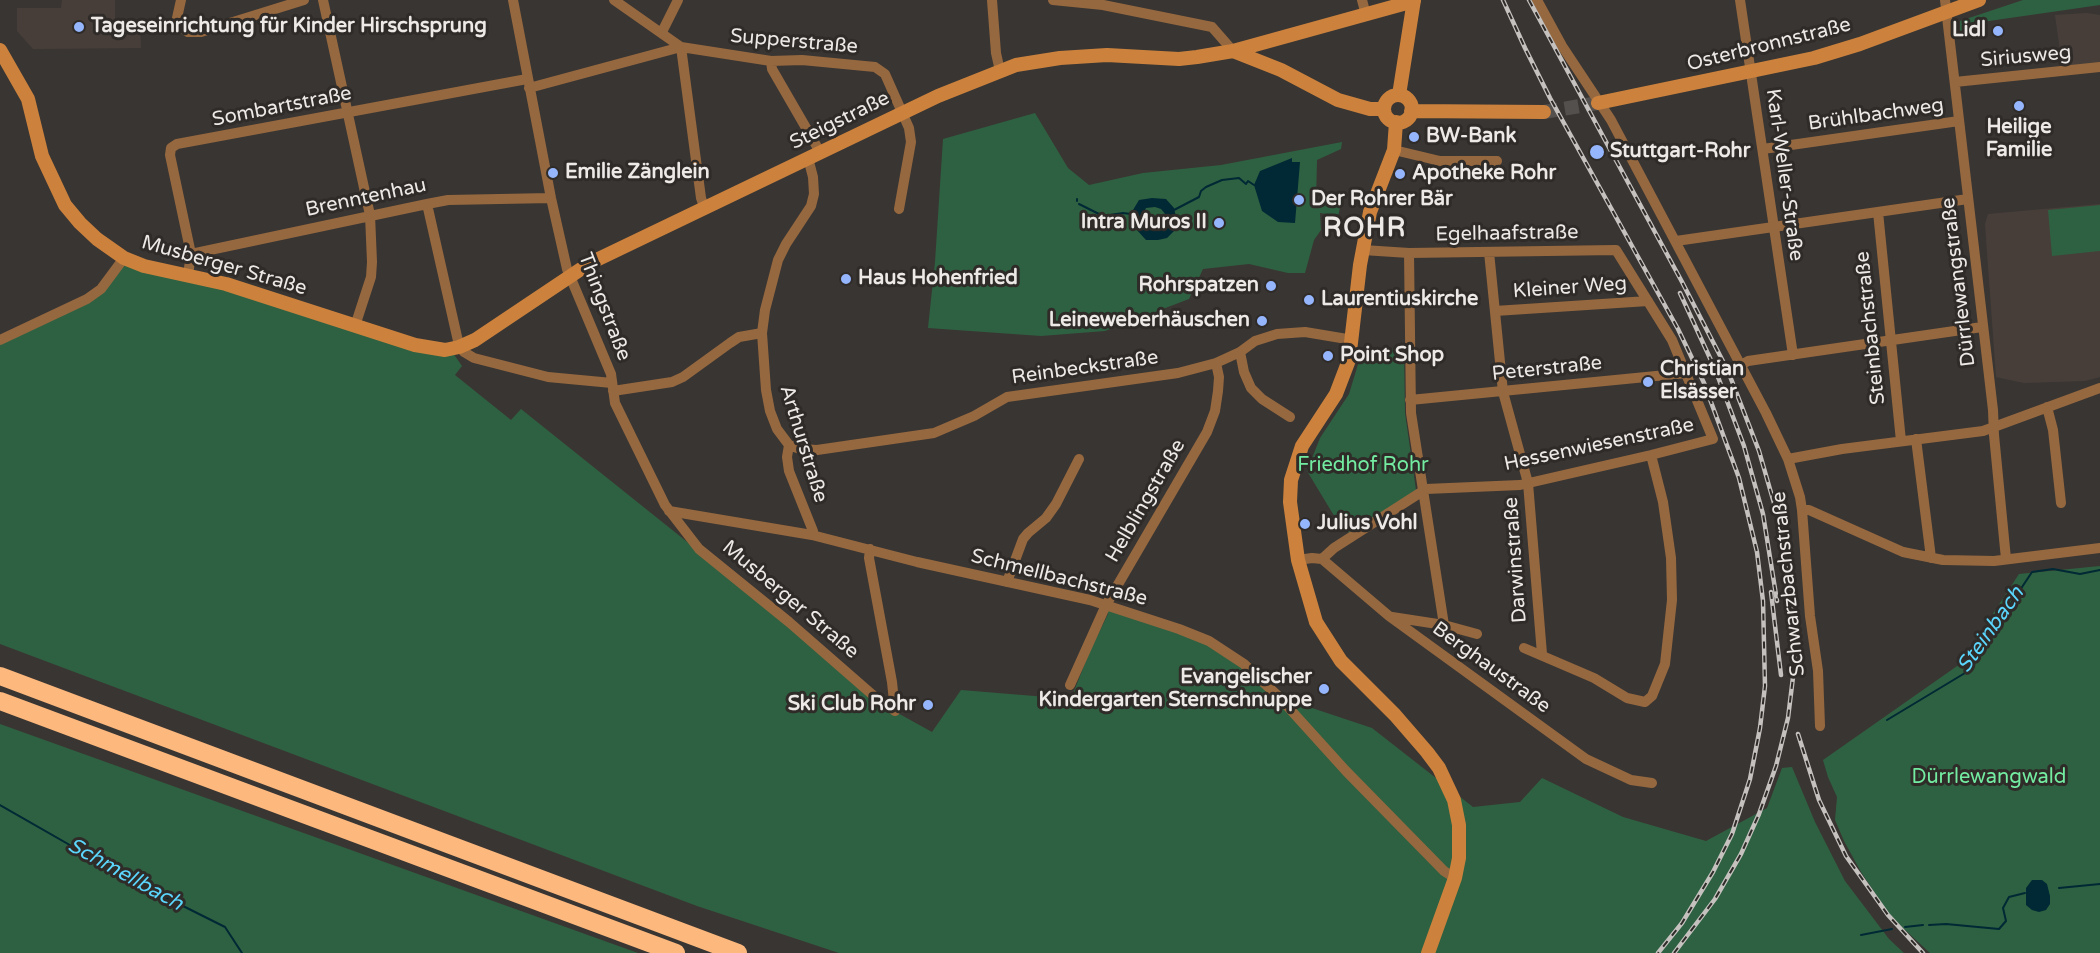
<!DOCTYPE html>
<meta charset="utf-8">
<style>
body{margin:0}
canvas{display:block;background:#393532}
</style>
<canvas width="2100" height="953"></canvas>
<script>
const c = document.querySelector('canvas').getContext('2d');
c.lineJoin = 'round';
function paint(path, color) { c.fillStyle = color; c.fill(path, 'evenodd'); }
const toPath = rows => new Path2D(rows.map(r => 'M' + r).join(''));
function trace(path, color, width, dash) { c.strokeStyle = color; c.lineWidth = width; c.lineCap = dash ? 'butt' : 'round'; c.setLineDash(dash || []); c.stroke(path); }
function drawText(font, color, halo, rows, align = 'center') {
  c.font = font + ' "Varela Round",sans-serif'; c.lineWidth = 6; c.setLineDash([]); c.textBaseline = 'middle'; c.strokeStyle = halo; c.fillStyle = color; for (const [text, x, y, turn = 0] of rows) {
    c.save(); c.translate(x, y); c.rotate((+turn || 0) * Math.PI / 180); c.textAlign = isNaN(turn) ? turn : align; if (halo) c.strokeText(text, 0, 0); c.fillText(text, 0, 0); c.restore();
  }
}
paint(toPath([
 [62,0,115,0,115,23,140,23,141,48,33,49,17,31,17,8,61,8],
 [2087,13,2100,15,2100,67,2063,72,2055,15],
 [2100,204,2100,377,2085,381,2024,383,1996,377,1985,224,1988,214]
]), '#473e39');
paint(toPath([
 [2023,0,2100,0,2100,5,1982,22,1967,33,1960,34,1960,21],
 [1035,113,1068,168,1089,185,1143,173,1221,165,1342,142,1341,149,1317,160,1316,200,1341,204,1338,216,1320,213,1321,230,1314,240,1305,273,1288,273,1249,264,1203,269,1189,299,1105,331,1041,336,928,328,935,262,943,139],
 [2100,205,2100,251,2052,256,2048,210],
 [124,264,188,279,453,353,462,366,455,375,511,420,521,409,691,545,876,701,932,732,961,690,1071,699,1089,653,1108,614,1106,605,1209,641,1279,697,1372,728,1473,807,1520,802,1542,778,1623,817,1706,841,1767,808,1782,768,1792,767,1815,822,1845,881,1889,939,1904,953,839,953,697,906,0,644,0,340,87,299],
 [1363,348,1404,349,1405,413,1416,490,1350,534,1333,514,1307,471,1320,438,1349,394],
 [2100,566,2100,953,1930,953,1891,917,1861,872,1844,841,1835,820,1837,797,1828,777,1823,760,1960,664,2019,574],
 [0,724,638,953,0,953]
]), '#2e6141');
paint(toPath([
 [1292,158,1292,162,1300,162,1295,223,1278,222,1262,211,1254,185,1260,171],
 [1152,198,1166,199,1174,208,1176,217,1174,231,1167,238,1158,240,1146,240,1136,229,1130,215,1139,200],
 [1155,207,1161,209,1166,215,1166,223,1164,227,1153,230,1146,228,1142,216,1146,208],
 [2032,880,2042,880,2047,884,2050,896,2050,904,2046,910,2039,912,2032,910,2026,905,2026,888]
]), '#002935');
trace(toPath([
 [1077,199,1077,201],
 [1079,204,1103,216,1123,213,1131,214],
 [1174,210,1199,197,1201,191,1206,187,1222,180,1239,178,1246,184,1248,181,1254,185],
 [1887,720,1965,673,2032,572,2053,569,2080,574,2100,570],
 [0,805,131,880,225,927,242,953],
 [2059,888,2100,884],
 [1929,925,1946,924,1999,929,2006,921,2003,908,2009,897,2025,893],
 [1905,927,1923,925],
 [1861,935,1892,929]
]), '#002935', 2);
trace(toPath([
 [1544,112,1598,103]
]), '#54504d', 14, [14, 7]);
trace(toPath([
 [181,0,177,18,179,26,188,32,201,32,304,0],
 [323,0,370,215,372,262,371,277,355,326],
 [513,0,551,198,567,269,611,374,615,403,665,505,699,549,789,622,875,697,895,711],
 [614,0,681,47,771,61,802,60,875,67,885,74,909,128,911,142,899,209],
 [992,0,996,53,1000,71],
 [1053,0,1103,5,1212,27,1233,51],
 [1362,0,1366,15],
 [1537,0,1562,46,1611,120,1766,413,1788,459,1800,497,1802,510,1810,616,1818,671,1820,726],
 [1740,0,1793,355],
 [1945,0,1993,410,1994,435,2006,559],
 [662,32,678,0],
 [771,61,772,69,820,152],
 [1955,82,2100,67],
 [529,88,681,47,701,198,704,207],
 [1763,149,1959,121],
 [1394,150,1440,161,1497,161],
 [808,158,813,177,814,194,811,206,786,244,778,260,765,310,762,333,766,390,770,411,777,429,789,445,787,457,789,471,813,531,812,535],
 [427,204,458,341,459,347,464,352,474,358,548,377,612,383],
 [1878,212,1901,441],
 [1676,241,1968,199],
 [1489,252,1503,392,1528,483,1542,654],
 [1409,253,1411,413,1444,625],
 [191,254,427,204,448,200,551,198],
 [188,275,191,254,170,155,171,148,177,144,527,79],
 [1495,311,1648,301],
 [0,340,87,299,101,289,124,258],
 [1240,352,1244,372,1251,388,1262,399,1290,417],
 [1741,365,1748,361,1982,327],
 [613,391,672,382,683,377,730,343,739,337,762,333],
 [1410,400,1687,373],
 [2047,407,2053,430,2061,503],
 [1916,439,1931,558],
 [789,445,800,449,817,450,934,433,974,416,1007,397,1178,373,1216,363,1240,352,1255,341,1277,334,1305,332,1353,340],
 [1788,459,1842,449,1983,431,2100,388],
 [1802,510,1809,510,1903,552,1943,560,1994,561,2100,548],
 [669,511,812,535,917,562,1090,600,1179,629,1209,641,1244,664,1279,697,1346,771,1444,871,1455,878],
 [870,549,869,558,892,682,895,711],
 [1322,559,1334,548,1426,489,1520,485,1651,455,1713,439,1672,340,1616,250,1409,253,1363,250],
 [1322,559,1389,616,1586,759,1631,780,1652,783],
 [1298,560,1312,558,1322,559],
 [1007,582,1023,539,1028,533,1046,518,1056,504,1079,459],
 [1392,617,1444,625,1477,634],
 [1524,648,1594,678,1627,698,1645,702,1652,696,1665,664,1672,600,1671,558,1663,502,1651,455],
 [1070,685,1106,605,1207,432,1215,411,1218,391,1219,377,1216,363]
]), '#96683f', 10);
trace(toPath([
 [0,50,28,99,42,156,65,205,80,223,97,239,124,258,144,266,226,284,415,345,445,350,459,347,475,340,590,263,938,96,1016,65,1060,58,1107,55,1179,59,1197,57,1233,51,1414,1],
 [1233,51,1281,70,1338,100,1370,109,1384,109],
 [1399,95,1414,0],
 '1384 109a14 14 0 1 1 28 0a14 14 0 1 1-28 0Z',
 [1598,103,1814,58,1860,44,1979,0],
 [1411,111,1544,112],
 [1396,122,1394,150,1370,212,1360,265,1349,360,1336,394,1302,446,1291,480,1290,502,1298,560,1316,622,1341,661,1395,715,1427,752,1439,768,1454,800,1459,825,1459,858,1455,878,1428,953]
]), '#cc823d', 14);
trace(toPath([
 [0,676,738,953],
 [0,701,676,953]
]), '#fcb87d', 18);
const rail = toPath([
 [1503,0,1525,48,1550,98,1678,329,1704,383,1739,478,1757,552,1763,601,1765,686,1760,728,1750,779,1732,834,1713,872,1682,923,1658,953],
 [1529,0,1681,280,1728,371,1759,451,1780,524,1790,572,1795,617,1794,669,1788,718,1776,766,1759,814,1741,854,1715,899,1674,953],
 [1680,293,1715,369,1744,446,1763,514,1777,601],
 [1771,592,1781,675],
 [1798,734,1819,800,1846,856,1888,915,1923,953]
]);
trace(rail, '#c4c1bf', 4.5);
trace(rail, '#2f2b28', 2, [7]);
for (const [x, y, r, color] of [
 [79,27,6,"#95b6fd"],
 [1998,31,6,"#95b6fd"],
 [2019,106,6,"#95b6fd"],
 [1414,137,6,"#95b6fd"],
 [1597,152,8,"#95b6fd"],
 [553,173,6,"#95b6fd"],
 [1400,174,6,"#95b6fd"],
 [1299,200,6,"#95b6fd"],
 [1219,223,6,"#95b6fd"],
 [846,279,6,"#95b6fd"],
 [1271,286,6,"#95b6fd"],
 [1309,300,6,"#95b6fd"],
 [1262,321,6,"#95b6fd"],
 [1328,356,6,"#95b6fd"],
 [1648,382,6,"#95b6fd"],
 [1305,524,6,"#95b6fd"],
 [1324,689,6,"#95b6fd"],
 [928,705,6,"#95b6fd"]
]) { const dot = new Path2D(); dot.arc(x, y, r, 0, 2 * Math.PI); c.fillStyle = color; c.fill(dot); trace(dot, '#2f2b28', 2); }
drawText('bold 20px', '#ece9e7', '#2f2b28', [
 ["Tageseinrichtung für Kinder Hirschsprung",91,27],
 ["Lidl",1986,31,"right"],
 ["Heilige",2019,128,"center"],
 ["Familie",2019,151,"center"],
 ["BW-Bank",1426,137],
 ["Stuttgart-Rohr",1610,152],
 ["Emilie Zänglein",565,173],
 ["Apotheke Rohr",1412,174],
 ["Der Rohrer Bär",1311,200],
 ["Intra Muros II",1207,223,"right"],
 ["Haus Hohenfried",858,279],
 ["Rohrspatzen",1259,286,"right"],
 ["Laurentiuskirche",1321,300],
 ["Leineweberhäuschen",1250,321,"right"],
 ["Point Shop",1340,356],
 ["Christian",1660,370],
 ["Elsässer",1660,393],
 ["Julius Vohl",1317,524],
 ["Evangelischer",1312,678,"right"],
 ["Kindergarten Sternschnuppe",1312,701,"right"],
 ["Ski Club Rohr",916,705,"right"]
], 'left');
drawText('20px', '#ece9e7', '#2f2b28', [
 ["Supperstraße",794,42,5],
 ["Osterbronnstraße",1769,45,-14],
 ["Siriusweg",2026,57,-5],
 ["Sombartstraße",282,107,-11],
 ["Brühlbachweg",1876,115,-8],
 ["Steigstraße",840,121,-26],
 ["Karl-Weller-Straße",1784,175,82],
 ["Brenntenhau",366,198,-12],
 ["Egelhaafstraße",1507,234,-1],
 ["Musberger Straße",224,266,16],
 ["Dürrlewangstraße",1959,282,-97],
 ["Kleiner Weg",1570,288,-4],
 ["Thingstraße",604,307,69],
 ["Steinbachstraße",1871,328,-96],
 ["Reinbeckstraße",1085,368,-8],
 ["Peterstraße",1547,369,-6],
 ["Arthurstraße",803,444,73],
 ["Hessenwiesenstraße",1599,445,-12],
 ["Helblingstraße",1146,501,-60],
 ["Darwinstraße",1516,560,-94],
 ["Schmellbachstraße",1059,578,14],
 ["Schwarzbachstraße",1789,584,-96],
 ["Musberger Straße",790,600,40],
 ["Berghaustraße",1491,668,36]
]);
drawText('20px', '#73eca2', '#2f2b28', [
 ["Friedhof Rohr",1363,466],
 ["Dürrlewangwald",1989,778]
]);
drawText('italic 21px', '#5bd6fd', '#2f2b28', [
 ["Steinbach",1991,630,-55],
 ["Schmellbach",125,875,29]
]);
c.letterSpacing = '1.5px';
drawText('bold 26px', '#ece9e7', '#2f2b28', [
 ["ROHR",1365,229]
]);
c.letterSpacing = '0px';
</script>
